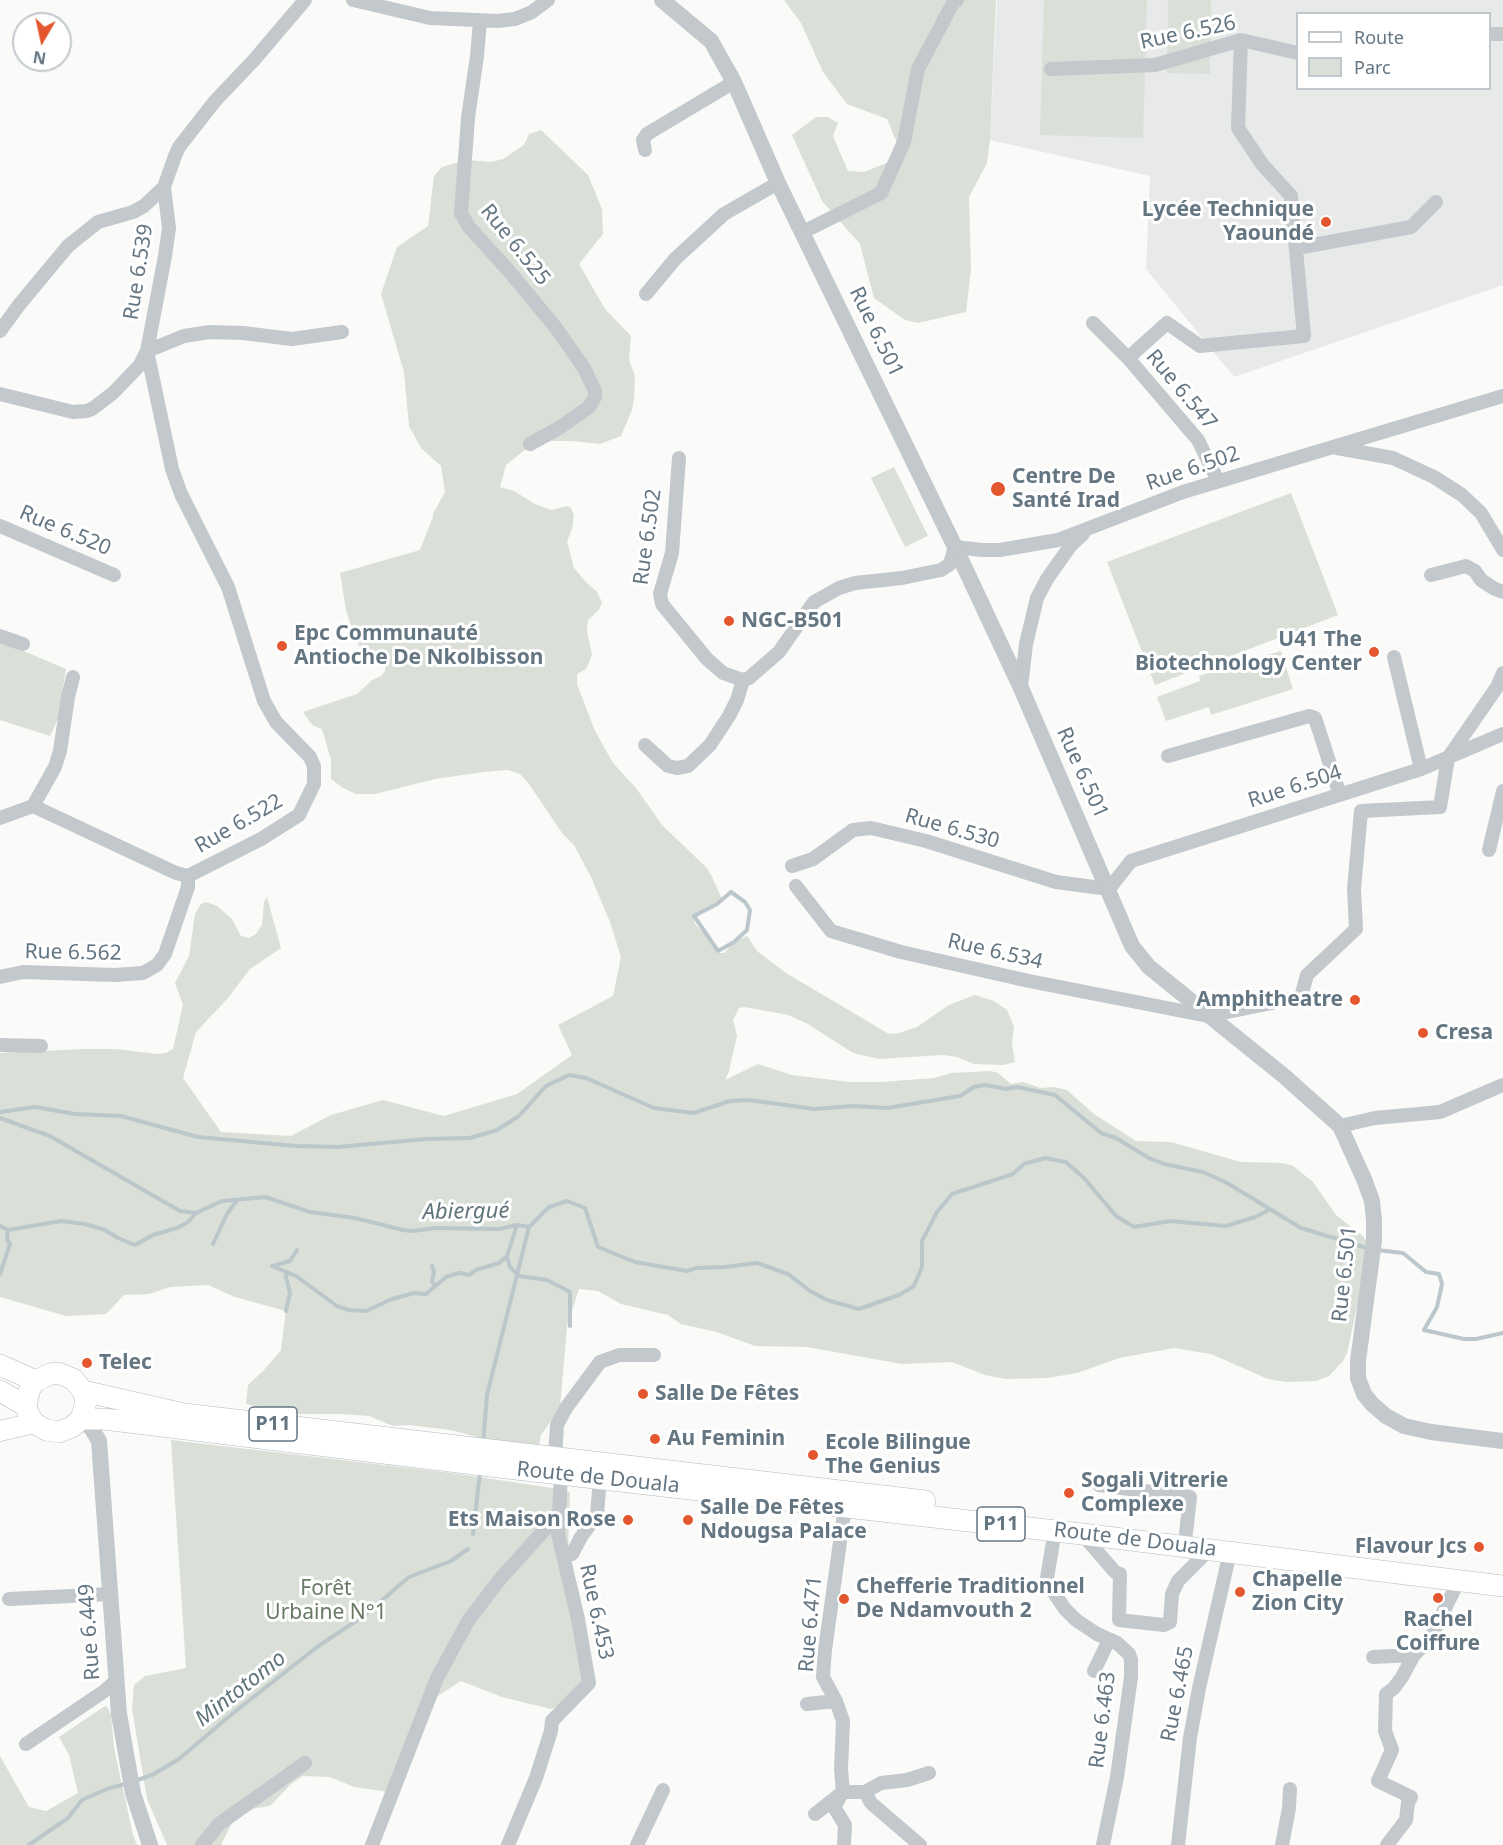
<!DOCTYPE html>
<meta charset="utf-8">
<style>
body{margin:0}
#map{position:relative;width:1503px;height:1845px;overflow:hidden;background:#fafaf8;font-family:"Noto Sans",sans-serif}
canvas{display:block}
.legend{position:absolute;left:1296px;top:12px;width:195px;height:78px;box-sizing:border-box;background:#fff;border:2px solid #c1c8cd;margin:0;padding:8px 10px;list-style:none;font-size:18px;color:#657683}
.legend li{display:flex;align-items:center;gap:12px;height:30px}
.legend b{width:30px;border:2px solid #c1c8cd}
.north{position:absolute;left:12px;top:12px;width:60px;height:60px;box-sizing:border-box;background:#fff;border:2px solid #c1c8cd;border-radius:50%;rotate:189deg;font-size:16px;font-weight:700;line-height:24px;text-align:center;color:#657683}
.north::after{content:'';display:block;margin:auto;width:21px;height:27px;background:#e4572e;clip-path:polygon(50% 0,100% 100%,50% 72%,0 100%)}
</style>
<div id="map">
<canvas width="1503" height="1845"></canvas>
<ul class="legend">
<li><b style="height:8px;background:#fff"></b>Route</li>
<li><b style="height:16px;background:#dadfd7"></b>Parc</li>
</ul>
<div class="north">N</div>
</div>
<script>
const c = document.querySelector('canvas').getContext('2d');
c.lineJoin = 'round';
function paint(path, color) { c.fillStyle = color; c.fill(path, 'evenodd'); }
const toPath = rows => new Path2D(rows.map(r => 'M' + r).join(''));
function trace(path, color, width, dash) { c.strokeStyle = color; c.lineWidth = width; c.lineCap = dash ? 'butt' : 'round'; c.setLineDash(dash || []); c.stroke(path); }
function drawText(font, color, halo, rows, align = 'center') {
  c.font = font + ' "Noto Sans",sans-serif'; c.lineWidth = 6; c.setLineDash([]); c.textBaseline = 'middle'; c.strokeStyle = halo; c.fillStyle = color; for (const [text, x, y, turn = 0] of rows) {
    c.save(); c.translate(x, y); c.rotate((+turn || 0) * Math.PI / 180); c.textAlign = isNaN(turn) ? turn : align; if (halo) c.strokeText(text, 0, 0); c.fillText(text, 0, 0); c.restore();
  }
}
paint(toPath([
 [997,0,1503,0,1503,285,1234,377,1146,269,1150,176,990,140],
 [1298,14,1490,14,1490,88,1298,88]
]), '#e8e9e9');
paint(toPath([
 [784,0,996,0,990,140,987,163,969,197,971,270,966,312,918,323,905,320,874,298,860,244,822,201,792,135,816,117,828,117,838,123,833,136,848,171,864,172,894,160,899,148,887,119,847,104,823,72,801,23],
 [1044,0,1147,0,1143,138,1040,135],
 [1168,0,1211,0,1210,74,1167,73],
 [541,130,588,175,602,209,603,234,579,264,605,309,631,336,629,360,635,376,634,398,632,410,621,436,600,444,572,441,536,441,506,465,500,487,514,491,535,504,551,510,567,506,571,508,574,515,572,529,567,541,574,568,586,582,597,592,602,602,599,610,588,620,587,631,592,655,586,669,577,674,577,684,595,731,613,763,636,788,662,825,707,868,712,877,722,899,716,905,696,916,694,920,695,924,704,933,717,953,724,953,735,941,747,936,757,951,786,973,889,1034,899,1033,917,1027,949,1005,975,995,994,1001,1007,1010,1014,1027,1012,1043,1015,1062,1003,1065,974,1064,957,1057,943,1055,879,1059,853,1053,808,1024,788,1015,745,1007,739,1008,733,1020,737,1036,729,1071,725,1080,758,1064,792,1075,849,1082,881,1082,934,1078,951,1073,991,1071,998,1073,1011,1084,1024,1082,1040,1088,1054,1087,1067,1090,1094,1114,1136,1141,1171,1142,1241,1162,1283,1163,1293,1166,1313,1182,1336,1215,1363,1236,1370,1246,1347,1353,1343,1361,1329,1376,1316,1381,1286,1382,1268,1379,1211,1354,1174,1348,1119,1358,1077,1373,1048,1378,1006,1379,985,1375,952,1362,902,1364,807,1347,755,1346,717,1332,681,1324,668,1315,621,1304,598,1291,579,1289,567,1326,560,1408,541,1435,538,1449,514,1447,451,1430,409,1425,393,1426,369,1416,342,1414,297,1414,246,1404,248,1385,264,1370,281,1350,286,1311,235,1297,208,1285,170,1287,149,1294,124,1295,106,1314,66,1316,0,1297,0,1053,84,1049,116,1049,157,1054,166,1053,173,1049,183,1005,175,983,189,956,195,914,201,904,206,902,217,906,232,919,241,936,249,938,256,934,262,925,264,902,267,897,281,948,250,969,228,998,196,1032,183,1078,221,1132,291,1136,331,1115,383,1100,444,1116,517,1094,572,1055,558,1025,613,996,621,957,610,922,591,877,574,845,562,833,529,784,520,774,508,770,484,772,435,779,375,794,356,794,343,788,331,779,331,760,322,729,312,725,303,712,357,694,372,680,381,676,385,671,386,662,364,653,355,639,346,610,340,573,420,550,433,517,433,514,445,492,441,466,421,448,409,426,404,372,381,294,397,247,428,226,434,176,442,167,467,160,491,162,503,159,524,145,529,134],
 [894,467,928,536,905,547,871,478],
 [1291,493,1338,615,1155,685,1107,562],
 [0,641,66,669,58,719,50,736,0,720],
 [1281,651,1293,689,1211,715,1209,707,1166,721,1157,697,1200,681,1199,676],
 [171,1440,452,1473,566,1490,570,1493,568,1552,588,1683,564,1704,551,1709,502,1697,461,1681,427,1703,389,1792,354,1787,330,1777,303,1776,292,1783,270,1806,251,1809,234,1819,221,1845,167,1845,147,1799,132,1709,134,1685,145,1676,186,1668],
 [105,1706,108,1708,111,1715,114,1748,133,1835,137,1845,0,1845,0,1756,29,1807,46,1811,78,1793,69,1755,59,1737]
]), '#dadfd7');
trace(toPath([
 [731,892,745,902,750,910,747,930,734,942,718,951,694,916,717,904,731,892],
 [0,1112,35,1107,75,1114,121,1116,198,1137,296,1146,338,1147,426,1139,470,1138,497,1130,519,1116,546,1086,569,1075,586,1078,654,1108,694,1113,730,1101,749,1100,814,1109,853,1106,887,1108,960,1096,974,1087,985,1085,1006,1089,1017,1087,1055,1095,1101,1133,1116,1138,1149,1158,1164,1164,1203,1172,1227,1183,1301,1228,1367,1248],
 [0,1118,50,1136,180,1211,196,1213,222,1201,265,1197,310,1212,355,1218,403,1230,413,1231,435,1228,499,1229,517,1225,529,1227,549,1207,567,1201,585,1208,598,1247,635,1262,687,1271,696,1268,725,1267,757,1263,788,1274,810,1291,827,1300,859,1309,899,1295,914,1286,922,1267,922,1241,937,1212,952,1194,1013,1174,1024,1164,1045,1158,1066,1162,1084,1178,1116,1216,1134,1227,1170,1221,1226,1226,1255,1217,1269,1210],
 [0,1226,8,1230,61,1221,85,1224,105,1230,118,1238,135,1245,153,1235,177,1228,188,1222,196,1213],
 [213,1244,227,1214,237,1200],
 [1377,1250,1403,1253,1426,1272,1439,1274,1442,1284,1437,1307,1424,1330,1464,1339,1476,1339,1503,1333],
 [507,1257,510,1267,519,1276,547,1280,570,1292,570,1326],
 [272,1266,296,1276,337,1306,349,1310,366,1311,392,1299,414,1293,426,1294,446,1277,459,1273,469,1275,476,1270,499,1263,507,1256,517,1225],
 [273,1266,290,1261,297,1250],
 [432,1266,434,1272,432,1281,435,1287],
 [0,1274,10,1244,7,1240,8,1230],
 [286,1311,290,1293,286,1277,287,1272],
 [483,1444,487,1395,529,1227],
 [473,1534,480,1472],
 [135,1781,152,1775,179,1759,232,1714,317,1647,365,1615,409,1577,451,1561,468,1549],
 [29,1845,68,1818,82,1800,107,1789,125,1784]
]), '#bbc7cb', 4);
const secondary = toPath([
 [0,1431,34,1423]
]);
const primary = toPath([
 [0,1365,36,1381],
 [0,1391,26,1406],
 [83,1391,184,1414,925,1501],
 [81,1419,86,1402,83,1391,73,1379,58,1373,50,1374,36,1381,30,1388,26,1406,29,1415,34,1423,46,1430,59,1432,72,1427,81,1419,104,1419,499,1467,1082,1534,1503,1586]
]);
trace(secondary, '#b3babf', 21);
trace(primary, '#b5babe', 22);
trace(toPath([
 [353,0,430,18,498,21,515,19,532,12,548,0],
 [480,21,477,56,468,118,461,213,469,227,509,271,556,328,584,368,595,391,595,397,589,407,559,428,530,444],
 [1490,34,1503,34],
 [1051,69,1155,65,1241,40,1298,53],
 [645,150,643,140,647,134,734,82],
 [803,232,881,193,904,142,918,69,953,3,957,0],
 [1297,248,1411,227,1436,202],
 [646,294,675,259,724,214,778,183],
 [1093,323,1128,358],
 [0,331,19,305,68,246,98,222,133,212,144,206,164,187],
 [0,394,73,412,86,411,92,409,113,393,140,365,147,351,165,256,169,228,164,187,175,156,179,147,215,101,254,60,305,0],
 [1337,448,1393,458,1434,477,1462,495,1481,513,1503,550],
 [679,458,672,553,660,594,662,604,707,659,723,673,743,680,749,678,779,652,814,602,839,588,855,583,902,578,941,570,950,564,955,547,982,550,1000,550,1058,540,1183,492,1503,396],
 [1218,481,1198,440,1128,358,1167,323,1200,346,1304,336,1291,196,1262,164,1238,128,1241,40],
 [0,526,114,575],
 [1431,575,1466,566,1475,571,1481,580,1495,589,1503,592],
 [0,636,23,644],
 [1394,657,1421,769],
 [1021,688,1026,644,1037,598,1047,579,1071,545,1083,534],
 [645,745,668,766,677,768,688,766,710,745,729,716,737,700,743,680],
 [1168,756,1309,716,1315,718,1340,795],
 [33,806,55,767,60,751,68,697,73,677],
 [0,818,33,806,176,873,188,876,261,839,299,815,314,784,314,766,310,757,276,722,264,701,228,587,181,494,172,469,147,351,184,336,210,332,243,333,292,339,342,332],
 [1489,850,1503,791],
 [792,866,813,859,853,830,871,828,926,841,1056,882,1109,889,1131,861,1421,769,1503,734],
 [796,886,831,931,901,952,1029,981,1208,1016,1301,997,1307,975,1356,929,1354,889,1361,811,1440,807,1448,758,1497,687,1503,673],
 [0,977,23,972,115,975,143,973,157,965,165,954,188,887,188,876],
 [0,1045,41,1046],
 [1340,1126,1375,1118,1440,1112,1503,1085],
 [555,1457,557,1425,566,1408,600,1362,619,1355,654,1355],
 [1099,1485,1190,1497,1186,1533],
 [1055,1530,1047,1578,1052,1590,1065,1609,1076,1620,1097,1634,1117,1643,1129,1654,1131,1660,1131,1677,1117,1777,1103,1845],
 [1082,1534,1115,1572,1120,1574,1119,1620,1164,1625,1170,1622,1172,1594,1178,1581,1210,1549],
 [572,1554,581,1537,597,1515,600,1478],
 [9,1599,111,1594],
 [1373,1657,1414,1655],
 [1094,1671,1109,1640],
 [807,1704,836,1701],
 [26,1744,103,1692,116,1681],
 [865,1792,881,1783,907,1780,929,1773],
 [815,1814,843,1792,865,1792,871,1803,920,1845],
 [202,1845,219,1824,305,1763],
 [372,1845,437,1678,468,1621,500,1579,558,1515],
 [508,1845,536,1778,551,1731,552,1721,589,1683,578,1619,558,1534,561,1474],
 [637,1845,663,1790],
 [844,1845,845,1825,834,1807,843,1792,841,1769,843,1721,836,1701,823,1677,825,1650,845,1506],
 [1178,1845,1190,1738,1199,1688,1230,1552],
 [1282,1845,1289,1808,1290,1789],
 [1387,1845,1406,1820,1408,1803,1411,1797,1378,1781,1392,1750,1385,1731,1386,1694,1394,1688,1402,1677,1414,1655,1430,1639,1459,1580]
]), '#c3c8cc', 14);
trace(toPath([
 [662,0,711,41,734,82,778,183,955,547,1021,688,1132,946,1149,967,1284,1076,1340,1126,1364,1179,1372,1201,1374,1220,1374,1241,1358,1361,1358,1378,1364,1394,1372,1404,1386,1416,1404,1426,1431,1432,1503,1441],
 [81,1419,92,1429,99,1441,119,1714,133,1793,150,1845]
]), '#c3c8cc', 16);
trace(secondary, '#fff', 20);
trace(primary, '#fff', 21);
for (const [x, y, r, color] of [
 [1326,222,6,"#e4572e"],
 [998,489,8,"#e4572e"],
 [729,621,6,"#e4572e"],
 [282,646,6,"#e4572e"],
 [1374,652,6,"#e4572e"],
 [1355,1000,6,"#e4572e"],
 [1423,1033,6,"#e4572e"],
 [87,1363,6,"#e4572e"],
 [643,1394,6,"#e4572e"],
 [655,1439,6,"#e4572e"],
 [813,1455,6,"#e4572e"],
 [1069,1493,6,"#e4572e"],
 [628,1520,6,"#e4572e"],
 [688,1520,6,"#e4572e"],
 [1479,1547,6,"#e4572e"],
 [1240,1592,6,"#e4572e"],
 [1438,1598,6,"#e4572e"],
 [844,1599,6,"#e4572e"]
]) { const dot = new Path2D(); dot.arc(x, y, r, 0, 2 * Math.PI); c.fillStyle = color; c.fill(dot); trace(dot, '#fff', 2); }
for (const [x, y, w] of [
 [273,1424,48],
 [1001,1524,48]
]) { const box = new Path2D(); box.roundRect(x - w / 2, y - 17, w, 34, 4.5); c.fillStyle = '#fff'; c.fill(box); trace(box, '#657683', 1.5); }
drawText('bold 20px', '#657683', null, [
 ["P11",273,1424],
 ["P11",1001,1524]
]);
drawText('21px', '#657683', '#fff', [
 ["Rue 6.526",1188,33,-12],
 ["Rue 6.525",515,245,51],
 ["Rue 6.539",139,272,-81],
 ["Rue 6.501",876,332,64],
 ["Rue 6.547",1181,390,50],
 ["Rue 6.502",1193,469,-19],
 ["Rue 6.520",65,531,23],
 ["Rue 6.502",648,537,-82],
 ["Rue 6.501",1082,773,66],
 ["Rue 6.504",1295,787,-18],
 ["Rue 6.522",239,824,-30],
 ["Rue 6.530",952,829,16],
 ["Rue 6.534",995,952,13],
 ["Rue 6.562",73,953,1],
 ["Rue 6.501",1345,1274,-84],
 ["Route de Douala",598,1478,6],
 ["Route de Douala",1135,1540,7],
 ["Rue 6.453",596,1612,78],
 ["Rue 6.471",811,1624,-85],
 ["Rue 6.449",90,1632,-94],
 ["Rue 6.465",1178,1694,-79],
 ["Rue 6.463",1103,1720,-83]
]);
drawText('bold 21px', '#657683', '#fff', [
 ["Lycée Technique",1314,210,"right"],
 ["Yaoundé",1314,234,"right"],
 ["Centre De",1012,477],
 ["Santé Irad",1012,501],
 ["NGC-B501",741,621],
 ["Epc Communauté",294,634],
 ["Antioche De Nkolbisson",294,658],
 ["U41 The",1362,640,"right"],
 ["Biotechnology Center",1362,664,"right"],
 ["Amphitheatre",1343,1000,"right"],
 ["Cresa",1435,1033],
 ["Telec",99,1363],
 ["Salle De Fêtes",655,1394],
 ["Au Feminin",667,1439],
 ["Ecole Bilingue",825,1443],
 ["The Genius",825,1467],
 ["Sogali Vitrerie",1081,1481],
 ["Complexe",1081,1505],
 ["Salle De Fêtes",700,1508],
 ["Ndougsa Palace",700,1532],
 ["Ets Maison Rose",616,1520,"right"],
 ["Flavour Jcs",1467,1547,"right"],
 ["Chapelle",1252,1580],
 ["Zion City",1252,1604],
 ["Chefferie Traditionnel",856,1587],
 ["De Ndamvouth 2",856,1611],
 ["Rachel",1438,1620,"center"],
 ["Coiffure",1438,1644,"center"]
], 'left');
drawText('21px', '#687a64', '#fff', [
 ["Forêt",326,1589],
 ["Urbaine N°1",326,1613]
]);
drawText('italic 22px', '#60757c', '#fff', [
 ["Abiergué",466,1212,-1],
 ["Mintotomo",241,1689,-38]
]);
</script>
